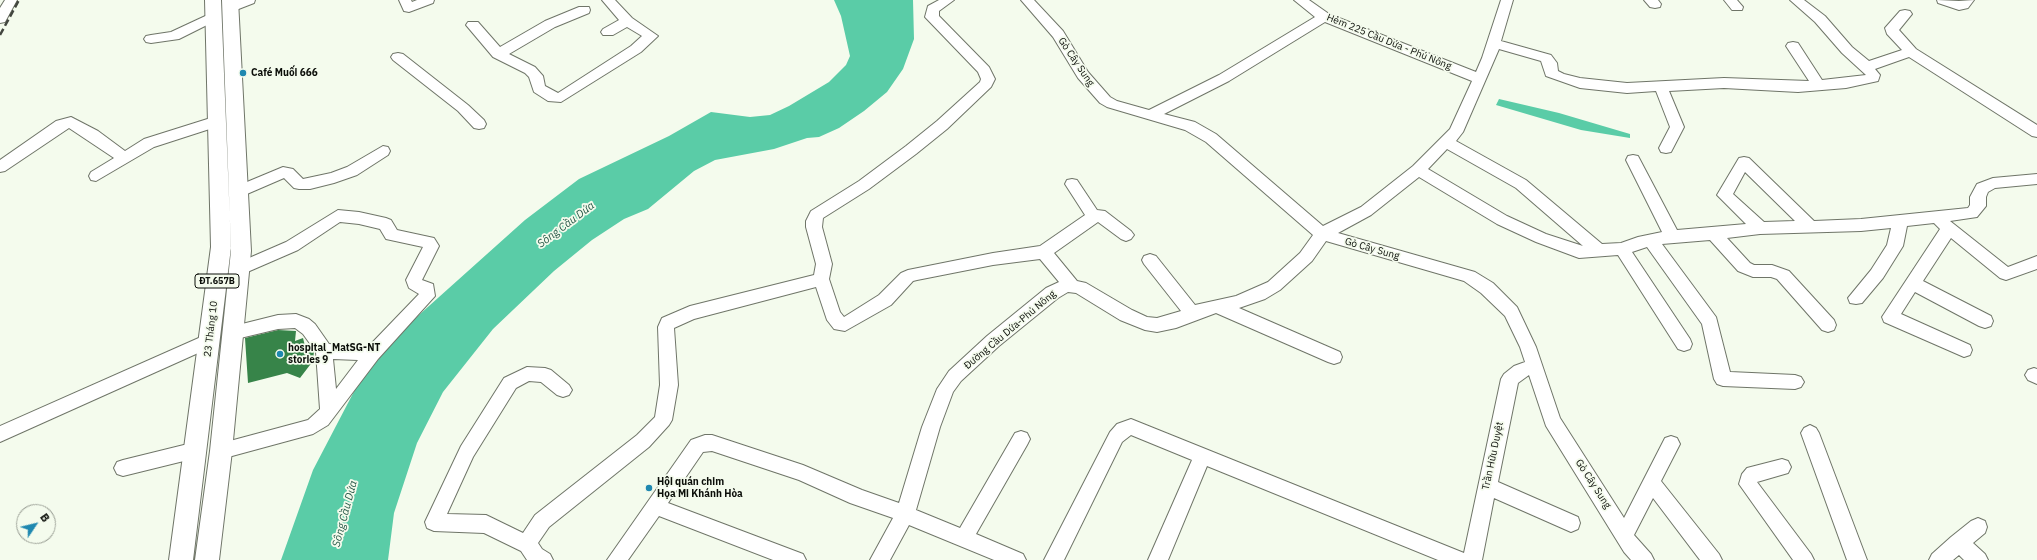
<!DOCTYPE html>
<meta charset="utf-8">
<style>
body{margin:0}
#map{position:relative;width:2037px;height:560px;overflow:hidden;background:#f4fbed;font-family:"IBM Plex Sans",sans-serif}
canvas{display:block}
.north{position:absolute;left:16px;top:504px;width:40px;height:40px;box-sizing:border-box;background:#f4fbed;border:1px solid #979c92;border-radius:50%;rotate:55deg;font-size:11px;font-weight:700;line-height:16px;text-align:center;color:#0b0e09}
.north::after{content:'';display:block;margin:auto;width:14px;height:18px;background:#1f88b0;clip-path:polygon(50% 0,100% 100%,50% 72%,0 100%)}
</style>
<div id="map">
<canvas width="2037" height="560"></canvas>
<div class="north">B</div>
</div>
<script>
const c = document.querySelector('canvas').getContext('2d');
c.lineJoin = 'round';
function paint(path, color) { c.fillStyle = color; c.fill(path, 'evenodd'); }
const toPath = rows => new Path2D(rows.map(r => 'M' + r).join(''));
function trace(path, color, width, dash) { c.strokeStyle = color; c.lineWidth = width; c.lineCap = dash ? 'butt' : 'round'; c.setLineDash(dash || []); c.stroke(path); }
function drawText(font, color, halo, rows, align = 'center') {
  c.font = font + ' "IBM Plex Sans",sans-serif'; c.lineWidth = 3.5; c.setLineDash([]); c.textBaseline = 'middle'; c.strokeStyle = halo; c.fillStyle = color; for (const [text, x, y, turn = 0] of rows) {
    c.save(); c.translate(x, y); c.rotate((+turn || 0) * Math.PI / 180); c.textAlign = isNaN(turn) ? turn : align; if (halo) c.strokeText(text, 0, 0); c.fillText(text, 0, 0); c.restore();
  }
}
paint(toPath([
 [834,0,913,0,914,39,903,69,887,92,864,111,839,128,819,137,807,138,774,149,715,160,694,171,648,209,624,219,592,240,554,271,493,329,443,392,417,443,394,513,388,560,281,560,313,470,360,380,410,323,525,220,579,179,669,136,711,112,750,117,770,115,789,106,829,82,846,65,850,56,841,16],
 [1499,99,1559,113,1630,134,1630,138,1581,130,1496,105]
]), '#5acca7');
paint(toPath([
 [278,330,296,331,295,341,303,338,305,346,309,345,314,351,313,361,300,378,287,373,248,383,245,338]
]), '#378449');
const minor = toPath([
 [5,0,17,0,5,22,0,23,0,8,5,0],
 [237,0,255,0,254,3,236,10,226,10,225,7,226,4,237,0],
 [399,0,411,0,412,2,417,0,434,0,433,3,409,12,404,11,399,0],
 [602,0,615,0,632,18,658,36,641,52,561,102,548,101,534,92,529,77,525,73,493,57,466,25,468,22,478,22,500,47,545,21,579,7,589,7,590,10,589,13,555,27,509,54,535,67,543,76,545,86,558,93,631,46,642,36,627,27,613,35,603,35,601,32,603,29,619,20,602,0],
 [939,0,954,0,939,11,939,16,989,67,995,79,991,87,947,129,916,154,869,189,823,218,822,227,832,264,829,279,840,312,844,317,879,295,901,273,908,270,993,253,1040,246,1085,215,1065,184,1067,180,1072,179,1077,180,1097,210,1105,211,1131,231,1134,235,1131,239,1126,241,1121,239,1098,222,1054,253,1077,281,1086,283,1132,310,1147,317,1157,318,1181,311,1144,264,1142,260,1144,256,1150,254,1156,256,1195,305,1236,296,1268,282,1300,253,1313,235,1206,142,1185,130,1107,107,1100,103,1078,78,1053,37,1021,0,1034,0,1063,31,1088,72,1110,97,1117,101,1149,110,1219,75,1315,17,1294,0,1309,0,1329,14,1476,72,1482,58,1501,0,1513,0,1501,41,1551,55,1557,63,1558,71,1564,74,1580,78,1627,83,1724,78,1809,81,1786,46,1788,43,1793,42,1798,43,1822,80,1866,75,1842,53,1815,22,1790,0,1804,0,1825,16,1852,47,1869,61,1902,50,1887,34,1885,28,1900,11,1905,10,1910,11,1912,14,1899,30,1916,49,2037,125,2037,137,2032,136,1909,57,1875,69,1880,75,1878,81,1846,88,1798,92,1724,88,1669,91,1684,127,1671,152,1666,153,1661,152,1659,148,1670,127,1656,91,1627,93,1580,88,1546,76,1541,61,1499,49,1463,132,1456,141,1526,180,1602,244,1621,243,1638,237,1662,232,1626,160,1628,156,1633,155,1638,156,1677,230,1746,224,1717,195,1739,158,1744,157,1749,158,1814,221,1861,219,1968,208,1970,205,1970,197,1977,184,1993,178,2037,174,2037,184,1995,188,1988,192,1986,197,1986,206,1977,217,1950,221,2008,267,2037,256,2037,269,2006,280,2000,278,1951,238,1923,281,1991,316,1993,321,1991,326,1985,328,1979,326,1915,292,1901,314,1970,345,1972,350,1970,355,1964,357,1884,322,1882,317,1940,229,1934,223,1907,226,1903,246,1883,278,1862,303,1856,304,1850,303,1848,298,1871,270,1887,245,1891,228,1861,231,1760,234,1727,238,1750,263,1754,265,1772,265,1789,271,1834,320,1836,325,1834,330,1828,332,1822,330,1777,279,1771,277,1753,277,1738,271,1710,240,1662,244,1716,317,1730,372,1795,375,1801,377,1804,382,1801,387,1795,389,1723,386,1717,384,1714,379,1702,324,1647,247,1632,252,1690,339,1692,344,1690,349,1684,351,1678,349,1618,255,1579,258,1536,242,1497,224,1419,177,1371,215,1338,233,1475,272,1493,283,1517,307,1536,347,1560,418,1624,518,1665,438,1671,436,1677,438,1680,444,1661,481,1719,554,1722,560,1700,560,1653,498,1634,535,1651,554,1654,560,1631,560,1624,552,1546,426,1529,375,1518,383,1498,482,1578,517,1580,523,1578,529,1571,532,1494,498,1482,560,1438,560,1207,466,1168,560,1148,560,1192,460,1131,435,1122,442,1064,560,1044,560,1110,432,1117,424,1131,419,1464,553,1501,379,1504,374,1514,366,1525,362,1520,347,1505,316,1481,293,1464,281,1326,241,1312,261,1280,290,1265,299,1239,308,1340,352,1342,357,1340,362,1334,364,1328,362,1216,313,1176,328,1157,332,1145,330,1120,320,1076,293,1068,292,1058,298,999,346,961,381,953,392,940,427,916,510,960,528,1015,433,1021,431,1027,433,1030,439,1027,445,976,534,1023,554,1026,560,994,560,909,525,890,560,870,560,893,518,850,503,799,480,712,451,703,452,668,503,803,554,806,560,773,560,659,516,628,560,607,560,691,440,705,435,712,435,803,465,862,490,899,503,922,427,937,389,949,371,987,336,1046,288,1059,282,1040,259,993,265,917,280,913,281,891,305,845,331,834,329,827,320,816,287,694,319,674,328,678,385,672,420,669,425,649,447,549,527,538,543,542,549,550,554,553,560,527,560,521,551,484,533,434,531,427,528,425,522,461,446,504,378,527,367,545,368,551,370,569,385,572,390,569,395,563,397,557,395,541,382,529,381,516,388,473,457,447,514,486,515,523,533,535,515,637,435,655,417,660,385,658,327,662,318,690,306,814,275,816,264,806,227,806,221,811,211,859,181,906,146,937,121,980,82,981,79,978,72,925,17,928,6,939,0],
 [1325,22,1472,81,1450,129,1413,166,1361,207,1323,226,1216,134,1195,122,1164,114,1229,81,1325,22],
 [1447,149,1516,188,1583,246,1546,234,1507,216,1428,169,1447,149],
 [1745,172,1795,221,1764,222,1733,194,1745,172],
 [1644,0,1658,0,1661,4,1660,7,1655,8,1650,7,1644,0],
 [1724,0,1737,0,1743,7,1742,10,1732,10,1724,0],
 [1937,0,1959,1,1974,0,1968,8,1959,10,1938,3,1937,0],
 [214,12,219,13,221,16,219,19,179,39,151,43,146,42,144,39,146,36,151,35,171,32,214,12],
 [398,53,403,54,468,105,484,120,486,124,484,128,479,129,474,128,458,111,393,60,391,57,393,54,398,53],
 [217,116,222,117,224,121,222,125,154,147,96,181,91,180,89,176,91,172,114,158,69,128,5,171,0,172,0,160,56,121,71,117,98,131,125,151,144,139,217,116],
 [383,146,388,147,390,151,388,155,357,175,334,183,310,189,299,189,294,188,284,178,240,197,235,195,232,191,235,187,283,167,293,169,303,179,331,173,347,167,383,146],
 [338,210,359,212,386,218,391,220,397,230,434,238,439,246,422,280,433,284,435,296,378,359,328,425,313,434,221,459,215,457,212,451,215,445,308,420,320,409,316,352,303,334,295,328,278,329,232,340,226,338,224,333,226,328,278,315,296,314,309,319,315,324,329,344,368,347,419,294,409,288,406,280,423,247,386,239,380,229,359,224,340,222,298,250,245,273,239,275,233,273,231,269,233,265,286,242,338,210],
 [333,359,358,360,336,389,333,359],
 [210,333,216,335,218,340,216,345,0,442,0,426,210,333],
 [2034,368,2037,369,2037,384,2028,380,2025,375,2028,370,2034,368],
 [1810,425,1816,428,1819,433,1867,560,1847,560,1801,433,1804,428,1810,425],
 [196,442,202,444,205,450,202,456,196,458,123,476,117,474,114,468,117,462,123,460,196,442],
 [1782,459,1788,461,1791,467,1788,473,1757,482,1811,554,1814,560,1793,560,1739,484,1742,474,1747,468,1782,459],
 [1978,518,1985,521,1987,527,1985,533,1973,543,1985,554,1988,560,1964,560,1959,555,1953,560,1929,560,1932,554,1951,537,1971,521,1978,518]
]);
const major = toPath([
 [205,0,221,0,231,247,193,560,169,560,211,247,205,0],
 [222,0,238,0,251,251,232,451,219,560,195,560,210,451,231,251,222,0]
]);
trace(minor, '#6f7568', 2);
trace(major, '#6f7568', 2);
paint(minor, '#fff');
paint(major, '#fff');
trace(toPath([
 [0,35,19,0]
]), '#42463f', 2.5, [7, 3.5]);
for (const [x, y, r, color] of [
 [243,73,4,"#1f88b0"],
 [280,354,4,"#1f88b0"],
 [649,488,4,"#1f88b0"]
]) { const dot = new Path2D(); dot.arc(x, y, r, 0, 2 * Math.PI); c.fillStyle = color; c.fill(dot); trace(dot, '#f4fbed', 1.5); }
for (const [x, y, w] of [
 [217,281,44]
]) { const box = new Path2D(); box.roundRect(x - w / 2, y - 7, w, 14, 3); c.fillStyle = '#f4fbed'; c.fill(box); trace(box, '#0b0e09', 1); }
drawText('bold 9px', '#0b0e09', null, [
 ["ĐT.657B",217,281]
]);
drawText('10px', '#0b0e09', '#f4fbed', [
 ["Hẻm 225 Cầu Dứa - Phú Nông",1389,42,22],
 ["Gò Cây Sung",1076,62,56],
 ["Gò Cây Sung",1372,249,16],
 ["23 Tháng 10",211,329,-83],
 ["Đường Cầu Dứa-Phú Nông",1010,330,-40],
 ["Trần Hữu Duyệt",1493,456,-78],
 ["Gò Cây Sung",1593,484,57]
]);
drawText('bold 10px', '#0b0e09', '#f4fbed', [
 ["Café Muối 666",251,73],
 ["hospital_MatSG-NT",288,348],
 ["stories 9",288,360],
 ["Hội quán chim",657,482],
 ["Họa Mi Khánh Hòa",657,494]
], 'left');
drawText('italic 11px', '#2a5a4a', '#f4fbed', [
 ["Sông Cầu Dứa",566,225,-37],
 ["Sông Cầu Dứa",345,514,-75]
]);
</script>
